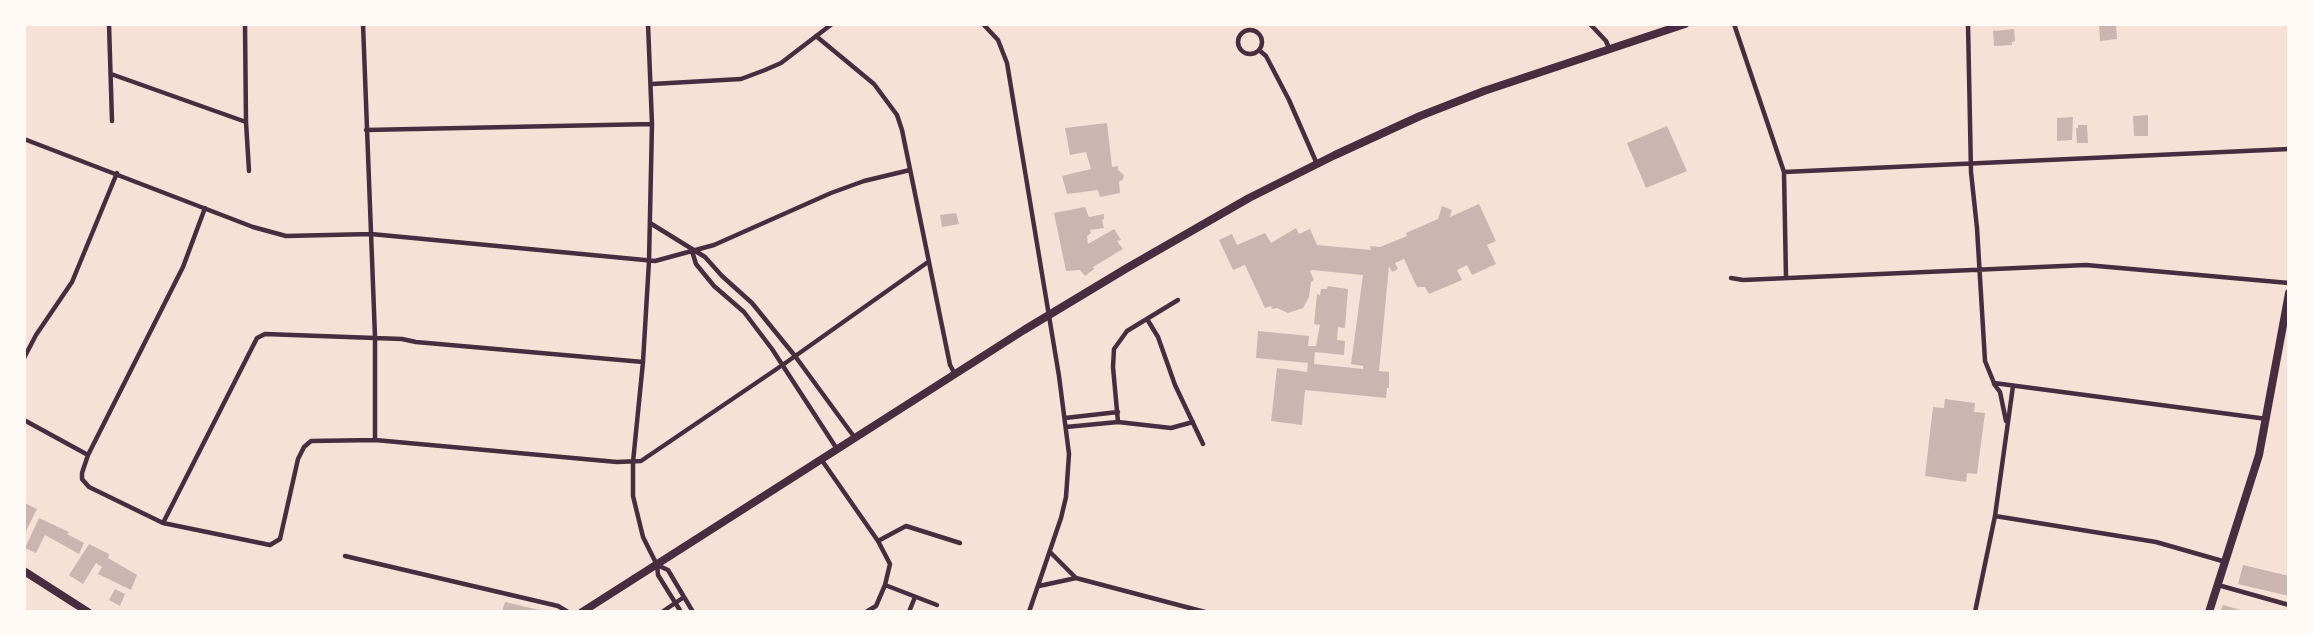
<!DOCTYPE html>
<style>
body{margin:0}
#map{position:relative;width:2313px;height:636px;overflow:hidden;background:#f7e1d7;font-family:Lora,serif}
canvas{display:block}
.frame{position:absolute;inset:0;border:26px solid #fffaf5;pointer-events:none}
</style>
<div id="map">
<canvas width="2313" height="636"></canvas>
<div class="frame"></div>
</div>
<script>
const c = document.querySelector('canvas').getContext('2d');
c.lineJoin = 'round';
function paint(path, color) { c.fillStyle = color; c.fill(path, 'evenodd'); }
const toPath = rows => new Path2D(rows.map(r => 'M' + r).join(''));
function trace(path, color, width, dash) { c.strokeStyle = color; c.lineWidth = width; c.lineCap = dash ? 'butt' : 'round'; c.setLineDash(dash || []); c.stroke(path); }
paint(toPath([
 [2099,24,2116,24,2117,39,2100,41],
 [2014,29,2015,41,2012,42,2012,45,1994,46,1993,31],
 [2148,115,2148,136,2134,136,2133,116],
 [2073,117,2072,140,2057,141,2057,118],
 [1107,123,1112,167,1118,166,1118,170,1124,175,1123,179,1119,182,1120,193,1100,197,1098,190,1067,194,1062,176,1091,169,1086,152,1070,155,1065,128],
 [2078,125,2087,125,2088,143,2077,143,2076,128,2078,128],
 [1667,126,1687,171,1646,188,1627,143],
 [1479,204,1496,241,1487,245,1496,264,1472,275,1467,265,1457,270,1462,280,1429,294,1425,287,1417,287,1404,259,1395,263,1398,269,1392,272,1389,266,1379,371,1389,372,1389,388,1387,388,1386,398,1305,390,1302,425,1271,421,1277,368,1307,372,1308,363,1256,358,1258,331,1309,336,1308,346,1316,346,1320,325,1314,324,1317,294,1320,295,1321,289,1327,289,1328,286,1348,289,1345,328,1338,327,1337,340,1345,341,1344,355,1315,352,1314,364,1363,369,1363,366,1351,364,1363,275,1312,270,1310,271,1314,280,1311,282,1309,297,1303,308,1288,313,1277,308,1272,309,1271,306,1265,308,1245,265,1233,270,1219,240,1232,234,1237,245,1265,233,1271,243,1296,228,1299,234,1310,229,1317,245,1371,250,1370,246,1380,247,1407,236,1406,233,1438,219,1442,206,1452,210,1450,217],
 [1085,207,1089,217,1104,214,1104,219,1102,220,1104,228,1090,230,1091,233,1087,236,1088,244,1114,229,1121,240,1117,241,1123,249,1093,267,1094,269,1085,276,1080,270,1066,271,1054,213],
 [956,213,959,224,942,227,940,215],
 [1945,399,1975,403,1974,412,1985,413,1977,474,1967,473,1966,482,1925,476,1933,407,1944,408],
 [25,503,37,509,26,531,24,530],
 [39,518,69,532,67,534,84,543,79,554,45,535,36,553,25,548],
 [89,544,109,554,108,558,137,575,131,590,98,574,102,567,96,563,83,584,69,575],
 [2243,565,2289,576,2289,596,2238,584],
 [115,589,125,594,120,606,109,600],
 [505,602,544,611,544,612,502,612],
 [2223,605,2244,611,2244,612,2220,612]
]), '#ccb4b1');
trace(toPath([
 [109,24,112,121],
 [245,24,246,122,249,171],
 [363,24,375,337,375,440],
 [648,24,652,124,649,261,643,362,633,462,633,496,643,537,657,565,658,575,681,612],
 [983,24,998,40,1007,63,1059,376,1069,454,1066,497,1061,518,1029,612],
 [1590,24,1606,41,1609,48],
 [1734,24,1784,172,1786,278],
 [1968,24,1971,172,1977,228,1985,361,1994,383,2267,419],
 '1238 42a12 12 0 1 1 24 0a12 12 0 1 1-24 0Z',
 [816,36,874,84,897,115,902,130,950,365,955,374],
 [1259,50,1266,56,1289,100,1317,164],
 [111,74,246,122],
 [652,84,741,79,765,70,781,63,832,24],
 [366,130,652,124],
 [24,139,253,227,286,236,371,234,655,261,714,245,831,193,864,181,910,170],
 [1784,172,2289,149],
 [205,208,183,267,88,455,82,473,82,479,89,487,163,523,270,545,280,539,298,459,304,447,311,441,375,440,617,462,641,461,784,364,928,262],
 [650,223,705,257,722,276,752,303,795,356,855,438],
 [692,251,696,264,714,286,744,312,772,349,837,449],
 [1731,278,1743,280,2086,265,2289,283],
 [1147,319,1158,337,1175,385,1203,444],
 [24,358,36,335,72,282,117,173],
 [1994,384,2000,392,2006,421],
 [1065,418,1118,412],
 [24,420,88,455],
 [1118,422,1113,367,1114,349,1127,331,1178,300],
 [1066,427,1118,422,1171,428,1193,422],
 [821,459,878,541,890,564,885,585,876,606,866,612],
 [1995,516,2156,542,2226,562],
 [163,523,257,338,265,334,402,339,416,342,643,362],
 [878,541,906,526,960,543],
 [1050,552,1076,578,1205,612],
 [345,556,558,606,568,612],
 [657,565,668,570,693,612],
 [885,585,937,605],
 [2218,585,2289,605],
 [1039,586,1076,578],
 [662,612,684,597],
 [909,612,915,597],
 [1975,612,1995,516,2013,386]
]), '#4a2c40', 4.5);
trace(toPath([
 [24,571,88,612],
 [582,612,1024,330,1127,268,1249,198,1335,155,1420,116,1484,91,1685,24],
 [2209,612,2259,455,2289,293]
]), '#4a2c40', 8);
</script>
